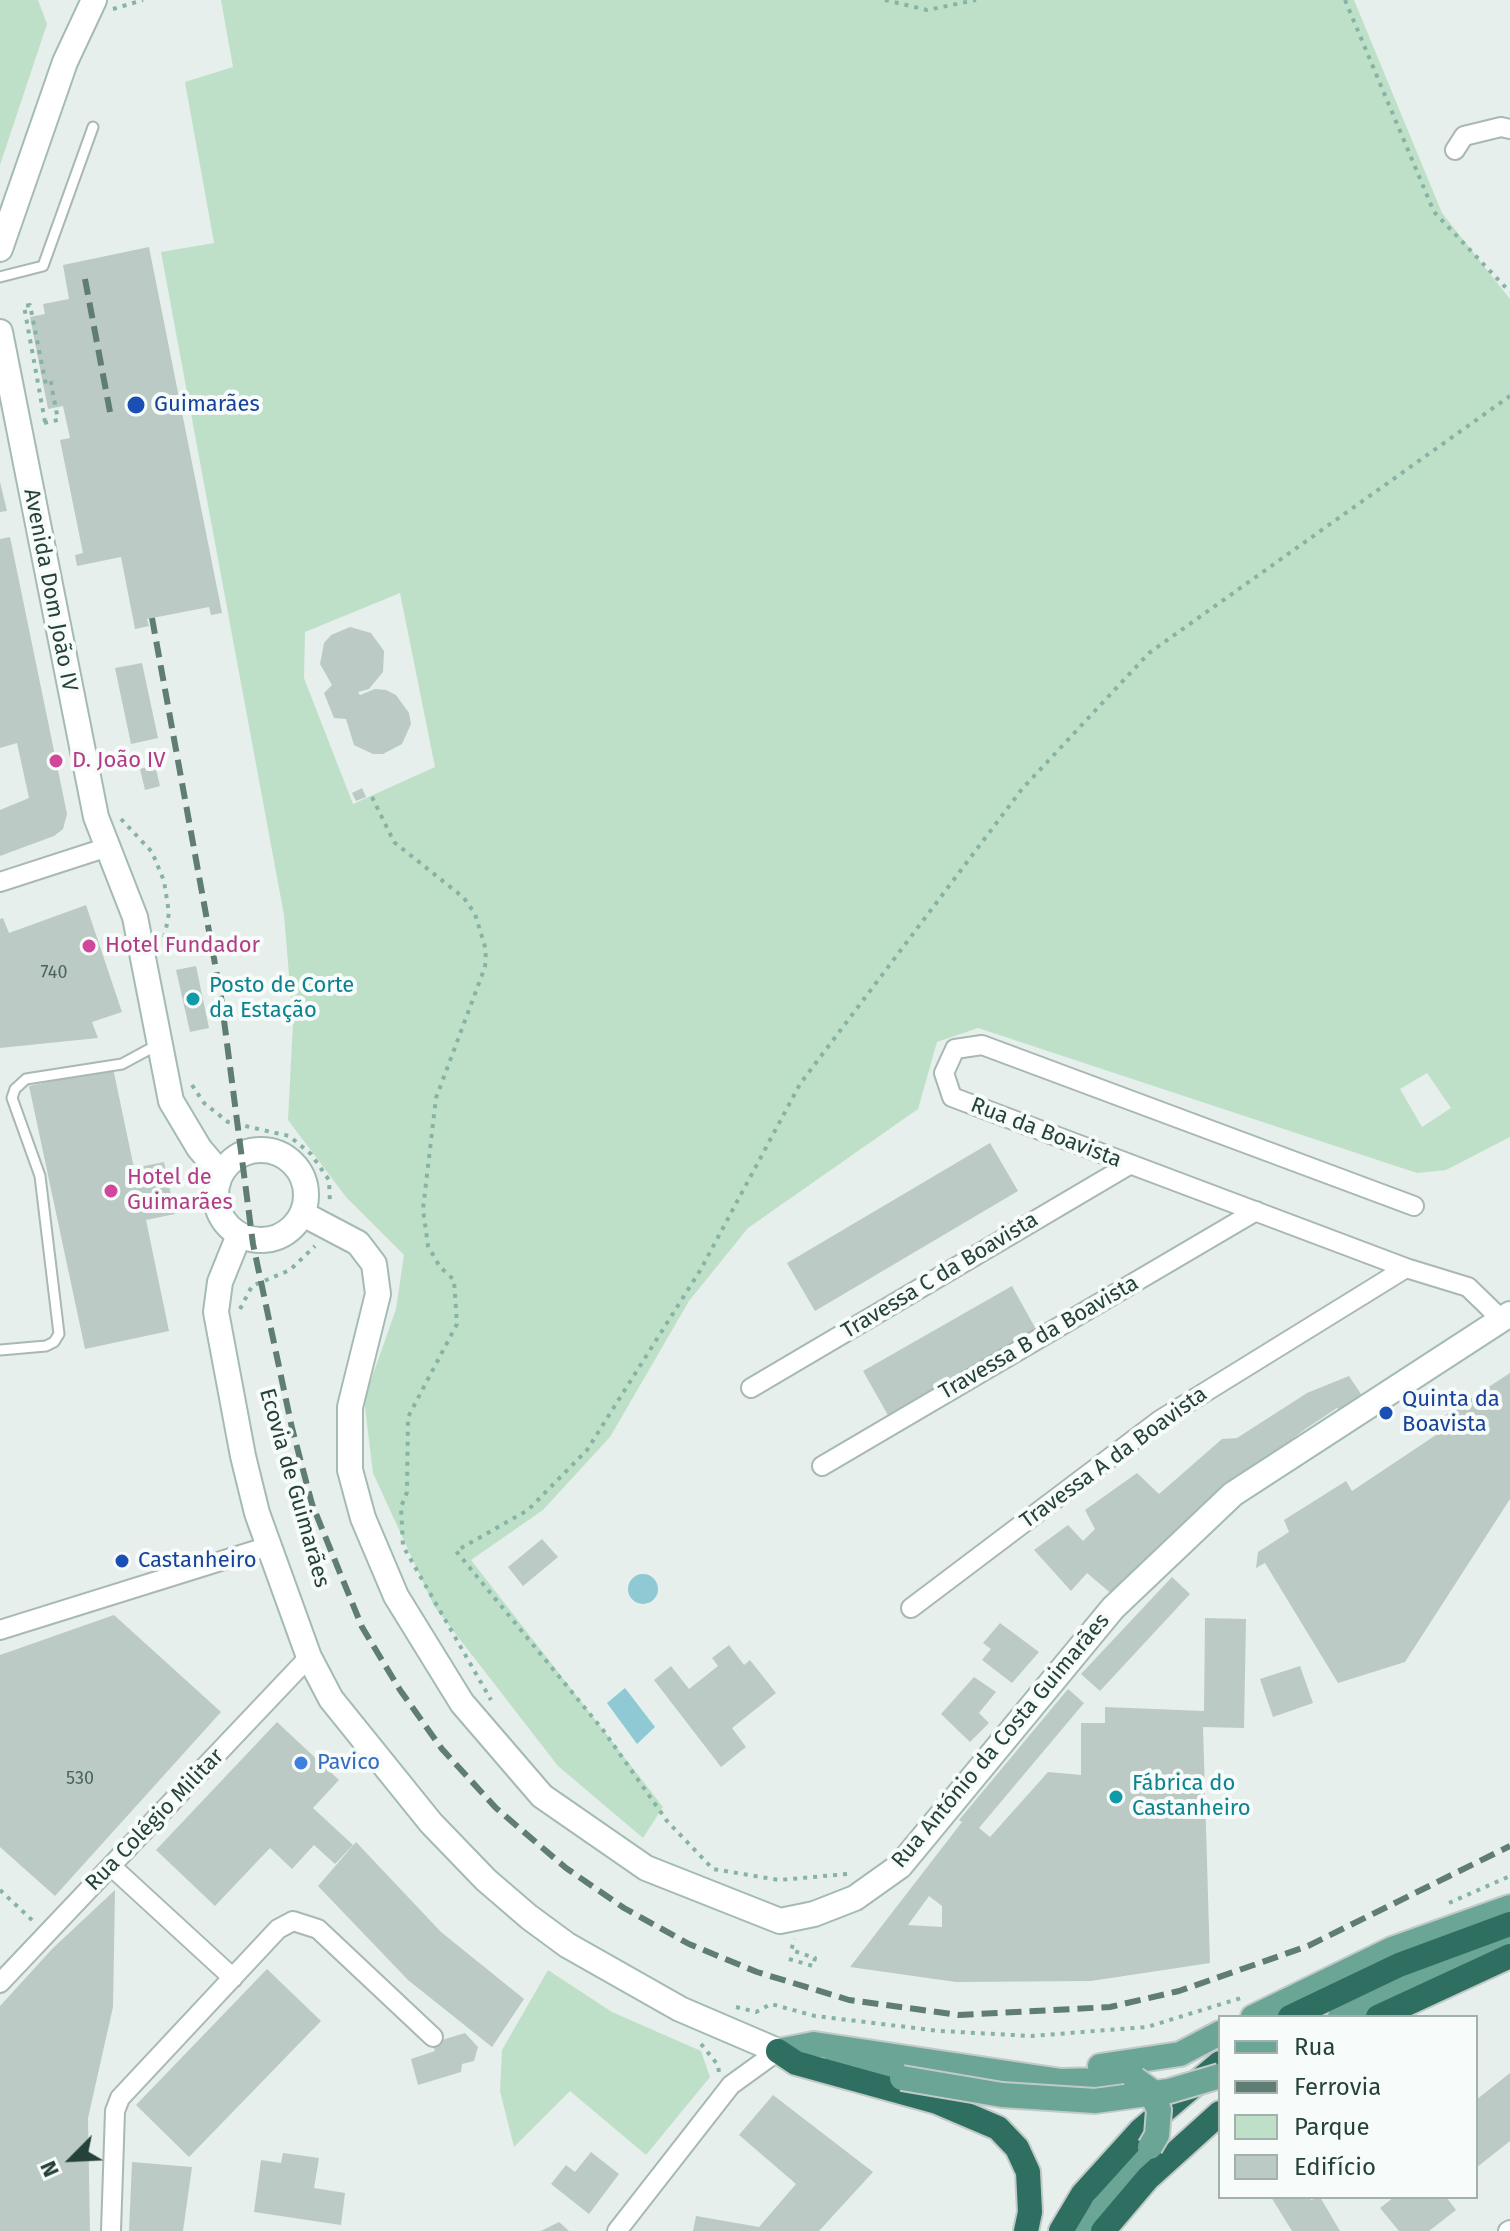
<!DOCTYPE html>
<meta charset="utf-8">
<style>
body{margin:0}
#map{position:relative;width:1510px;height:2231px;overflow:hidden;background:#e6efeb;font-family:"Fira Sans",sans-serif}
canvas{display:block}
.legend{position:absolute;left:1218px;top:2015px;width:260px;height:184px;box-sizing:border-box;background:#f7fbf9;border:2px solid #a3b1ad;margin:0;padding:10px 14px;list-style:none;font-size:24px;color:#24423a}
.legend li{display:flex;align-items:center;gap:16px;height:40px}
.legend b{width:40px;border:2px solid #a3b1ad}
.north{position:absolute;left:32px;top:2119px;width:80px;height:80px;-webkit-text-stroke:6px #f7fbf9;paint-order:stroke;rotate:246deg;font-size:22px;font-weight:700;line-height:32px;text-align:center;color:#24423a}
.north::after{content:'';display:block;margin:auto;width:28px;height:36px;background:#24423a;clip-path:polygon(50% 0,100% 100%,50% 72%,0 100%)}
</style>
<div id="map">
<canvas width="1510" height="2231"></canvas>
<ul class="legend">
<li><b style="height:10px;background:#6aa596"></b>Rua</li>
<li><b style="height:10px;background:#5f7d75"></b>Ferrovia</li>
<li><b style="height:22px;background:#bfe0c8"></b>Parque</li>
<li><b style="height:22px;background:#bbcac4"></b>Edifício</li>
</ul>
<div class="north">N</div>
</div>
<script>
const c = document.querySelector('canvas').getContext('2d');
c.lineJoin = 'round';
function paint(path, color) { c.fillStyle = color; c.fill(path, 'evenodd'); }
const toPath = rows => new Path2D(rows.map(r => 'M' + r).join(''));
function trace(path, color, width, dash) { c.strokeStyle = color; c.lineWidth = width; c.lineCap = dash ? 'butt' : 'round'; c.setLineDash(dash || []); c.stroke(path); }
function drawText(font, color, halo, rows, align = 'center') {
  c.font = font + ' "Fira Sans",sans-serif'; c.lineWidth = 8; c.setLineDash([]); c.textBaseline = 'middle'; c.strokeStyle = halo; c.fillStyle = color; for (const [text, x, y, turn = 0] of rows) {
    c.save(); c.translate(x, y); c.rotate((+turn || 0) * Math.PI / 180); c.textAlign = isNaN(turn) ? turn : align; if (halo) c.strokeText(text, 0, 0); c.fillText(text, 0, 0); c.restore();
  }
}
paint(toPath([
 [0,0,38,0,47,24,0,165],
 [221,0,1354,0,1442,213,1510,299,1510,1137,1446,1170,1417,1173,978,1028,937,1042,918,1109,748,1228,689,1301,610,1437,543,1510,471,1560,663,1807,643,1838,558,1766,434,1606,373,1473,364,1400,396,1309,404,1255,346,1197,288,1120,293,1023,284,915,161,252,214,243,185,82,233,67],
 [400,593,435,767,353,804,304,678,305,632],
 [1427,1073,1451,1108,1422,1127,1400,1089],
 [548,1970,612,2012,701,2051,710,2077,646,2155,570,2091,514,2147,500,2091,502,2050]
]), '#bfe0c8');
paint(toPath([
 '628 1589a15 15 0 1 1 30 0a15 15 0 1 1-30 0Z',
 [625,1688,655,1727,637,1744,607,1703]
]), '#8ec9d4');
paint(toPath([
 [149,247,222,613,211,615,209,607,147,619,149,626,135,629,121,557,77,566,75,555,83,553,60,440,70,438,63,406,48,409,30,317,45,314,43,304,69,299,63,265],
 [0,482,7,511,0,512],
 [10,537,67,814,63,829,54,836,0,856,0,810,29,798,17,743,0,748,0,539],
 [350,627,371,633,384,651,383,672,369,689,358,692,360,695,375,689,386,690,396,695,409,713,411,724,402,744,383,754,373,754,354,745,346,719,334,718,324,693,332,685,320,664,324,643,331,635],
 [142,663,158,738,131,744,115,668],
 [155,765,160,786,145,790,140,769],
 [362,788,366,797,356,801,352,793],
 [86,905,122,1012,92,1022,98,1038,0,1048,0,919,3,918,9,933],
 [196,966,209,1028,190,1032,176,970],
 [113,1068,134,1168,164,1162,175,1214,146,1220,169,1331,85,1349,29,1086],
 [990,1143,1018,1191,815,1311,787,1263],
 [1012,1286,1038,1333,889,1417,863,1371],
 [1510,1373,1510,1499,1405,1662,1338,1683,1265,1563,1256,1568,1258,1552,1289,1532,1284,1520,1346,1481,1352,1491,1436,1435,1429,1426],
 [1349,1376,1363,1397,1342,1412,1337,1408,1304,1430,1227,1489,1113,1595,1087,1573,1071,1591,1034,1550,1068,1525,1083,1541,1095,1529,1085,1510,1137,1473,1159,1494,1222,1439,1237,1438,1307,1393],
 [542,1539,558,1557,523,1586,508,1567],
 [1172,1577,1190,1594,1100,1691,1081,1674],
 [114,1615,221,1712,55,1896,0,1847,0,1655],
 [1205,1618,1246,1619,1244,1728,1203,1727,1210,1963,1091,1981,956,1982,850,1967,962,1822,959,1820,1068,1689,1084,1703,979,1828,990,1837,1048,1772,1081,1775,1081,1723,1105,1723,1105,1707,1204,1711],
 [929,1896,942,1906,942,1927,908,1925],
 [1000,1623,1039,1652,1012,1683,982,1660,991,1649,983,1643],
 [729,1645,744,1665,750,1660,776,1693,732,1728,746,1747,721,1767,654,1680,671,1666,689,1689,718,1666,712,1658],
 [1300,1666,1313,1703,1273,1717,1260,1679],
 [974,1677,996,1692,979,1713,989,1723,970,1742,941,1714],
 [277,1722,339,1780,313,1808,353,1845,335,1864,314,1845,292,1869,270,1848,215,1906,156,1850],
 [356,1842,441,1932,524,1999,492,2047,408,1980,318,1886],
 [115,1890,113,2007,88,2118,90,2231,0,2231,0,2006,52,1949],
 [267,1969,321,2021,189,2157,136,2105],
 [465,2033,478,2047,474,2061,462,2064,461,2072,418,2085,411,2059,435,2051,432,2043],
 [1510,2073,1510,2141,1476,2168,1476,2100],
 [773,2095,873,2172,819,2231,693,2231,696,2216,759,2227,796,2184,739,2135],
 [591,2152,619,2174,589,2214,551,2184,566,2165,575,2172],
 [283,2153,319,2158,314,2188,345,2193,341,2225,254,2212,261,2160,281,2163],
 [132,2162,192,2167,183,2231,129,2231],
 [1271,2197,1309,2197,1311,2200,1320,2197,1340,2231,1292,2231],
 [1394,2197,1446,2197,1456,2210,1429,2231,1399,2231,1380,2208],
 [559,2222,569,2231,541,2231]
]), '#bbcac4');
const lane = toPath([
 [0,277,43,266,93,127],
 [0,1350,46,1346,54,1342,59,1334,40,1176,12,1098,15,1089,26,1079,122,1064,159,1044]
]);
const street = toPath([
 [1455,150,1464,136,1501,127,1510,129],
 [0,882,108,847],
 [1414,1206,982,1045,955,1049,944,1073,952,1097,1406,1268,1468,1287,1501,1319],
 [751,1388,1129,1165],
 [822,1466,1256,1211],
 [911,1608,1160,1420,1406,1268],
 [0,1630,269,1546],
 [111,1866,233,1978],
 [0,1983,309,1657],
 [111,2231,115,2111,120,2098,278,1929,293,1921,318,1929,433,2037],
 [617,2231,731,2085,778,2051],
 [1508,2231,1510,2230]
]);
const secondary = toPath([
 [0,249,65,62,94,0],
 [0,332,96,817,135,917,171,1101,199,1148,221,1174],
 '216 1195a45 45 0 1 1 90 0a45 45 0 1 1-90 0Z',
 [303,1214,358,1243,374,1264,378,1294,350,1407,350,1470,363,1518,396,1596,462,1703,542,1796,646,1868,780,1921,814,1914,855,1898,900,1866,1113,1608,1233,1494,1510,1314],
 [239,1235,220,1282,216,1312,243,1456,257,1513,309,1657,331,1699,431,1823,486,1880,529,1917,567,1945,680,2009,778,2051]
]);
const primary = toPath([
 [1253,2017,1392,1949,1510,1907],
 [1340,2017,1404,1982,1510,1940],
 [778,2051,814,2044,1061,2081,1135,2079],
 [836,2063,902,2078],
 [1100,2066,1180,2054,1220,2033],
 [1085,2231,1150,2147]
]);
const highway = toPath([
 [1290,2017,1399,1965,1510,1924],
 [1378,2017,1510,1956],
 [778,2051,796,2063,937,2102,998,2128,1017,2148,1028,2172,1030,2212,1026,2231],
 [1061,2231,1083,2194,1140,2131,1220,2063],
 [1103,2231,1148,2178,1220,2113]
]);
trace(lane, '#a8b8b2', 13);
trace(street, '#a8b8b2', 22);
trace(secondary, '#a4bbb3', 28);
trace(primary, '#c2cac8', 28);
trace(highway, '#c2cac8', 28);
trace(toPath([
 [885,0,927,10,976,0],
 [1345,0,1434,212,1510,292],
 [113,9,143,0],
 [45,422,24,306,30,305,46,385,51,383],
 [44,423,58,420,51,383,56,382],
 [372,797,394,842,464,898,475,914,486,950,485,967,436,1098,423,1209,428,1246,440,1267,454,1280,457,1324,408,1417,407,1492,401,1507,403,1546,491,1700],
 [121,819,152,852,164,881,169,913,164,939],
 [192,1085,204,1103,228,1122,289,1136,311,1154,329,1180,330,1204],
 [240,1309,252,1286,290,1270,315,1246],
 [847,1874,779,1880,713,1869,667,1821,603,1730,456,1551,528,1510,587,1450,701,1269,800,1084,1022,789,1149,653,1510,396],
 [0,1890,33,1921],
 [1449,1903,1510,1876],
 [789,1959,813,1966,815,1958,791,1950,795,1939],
 [736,2007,756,2012,771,2004,815,2016,940,2031,1031,2036,1147,2027,1241,1998],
 [701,2044,718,2065,719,2073]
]), '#86b3a5', 4, [4, 6]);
trace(lane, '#fff', 9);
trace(street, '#fff', 18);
trace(secondary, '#fff', 24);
trace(primary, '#6aa596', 24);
trace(highway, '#2f6f62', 24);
trace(toPath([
 [85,279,110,412],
 [152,618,221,997,253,1244,292,1428,312,1504,362,1627,400,1690,442,1749,496,1808,566,1868,624,1908,689,1944,757,1972,849,2000,959,2015,1110,2007,1179,1991,1308,1946,1510,1846]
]), '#5f7d75', 6, [16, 8]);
const primaryBridge = toPath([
 [902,2078,1002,2095,1095,2101,1169,2091,1220,2076],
 [1135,2079,1150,2090,1159,2110,1157,2135,1150,2147]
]);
trace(primaryBridge, '#c2cac8', 28, []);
trace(primaryBridge, '#6aa596', 24);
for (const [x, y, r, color] of [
 [136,405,10,"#1a4fb4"],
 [56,761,8,"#d1479c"],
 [89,946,8,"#d1479c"],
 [193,999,8,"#0f9aa8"],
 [111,1191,8,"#d1479c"],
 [1386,1413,8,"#1a4fb4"],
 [122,1561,8,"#1a4fb4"],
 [301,1763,8,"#3f7fe0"],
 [1116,1797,8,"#0f9aa8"]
]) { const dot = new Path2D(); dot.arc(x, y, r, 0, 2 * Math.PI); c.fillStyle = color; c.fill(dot); trace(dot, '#f7fbf9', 3); }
drawText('18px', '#4a645c', null, [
 ["740",54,973],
 ["530",80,1779]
]);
drawText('22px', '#164399', '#f7fbf9', [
 ["Guimarães",154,405],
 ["Quinta da",1402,1400],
 ["Boavista",1402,1425],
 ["Castanheiro",138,1561]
], 'left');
drawText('22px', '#24423a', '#f7fbf9', [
 ["Avenida Dom João IV",50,590,79],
 ["Rua da Boavista",1046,1133,21],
 ["Travessa C da Boavista",940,1276,-31],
 ["Travessa B da Boavista",1039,1338,-30],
 ["Travessa A da Boavista",1114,1458,-36],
 ["Ecovia de Guimarães",294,1488,74],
 ["Rua António da Costa Guimarães",1001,1741,-50],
 ["Rua Colégio Militar",155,1820,-46]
]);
drawText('22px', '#b23c85', '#f7fbf9', [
 ["D. João IV",72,761],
 ["Hotel Fundador",105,946],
 ["Hotel de",127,1178],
 ["Guimarães",127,1203]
], 'left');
drawText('22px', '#0d838f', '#f7fbf9', [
 ["Posto de Corte",209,986],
 ["da Estação",209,1011],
 ["Fábrica do",1132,1784],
 ["Castanheiro",1132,1809]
], 'left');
drawText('22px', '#366cbe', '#f7fbf9', [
 ["Pavico",317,1763]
], 'left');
</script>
